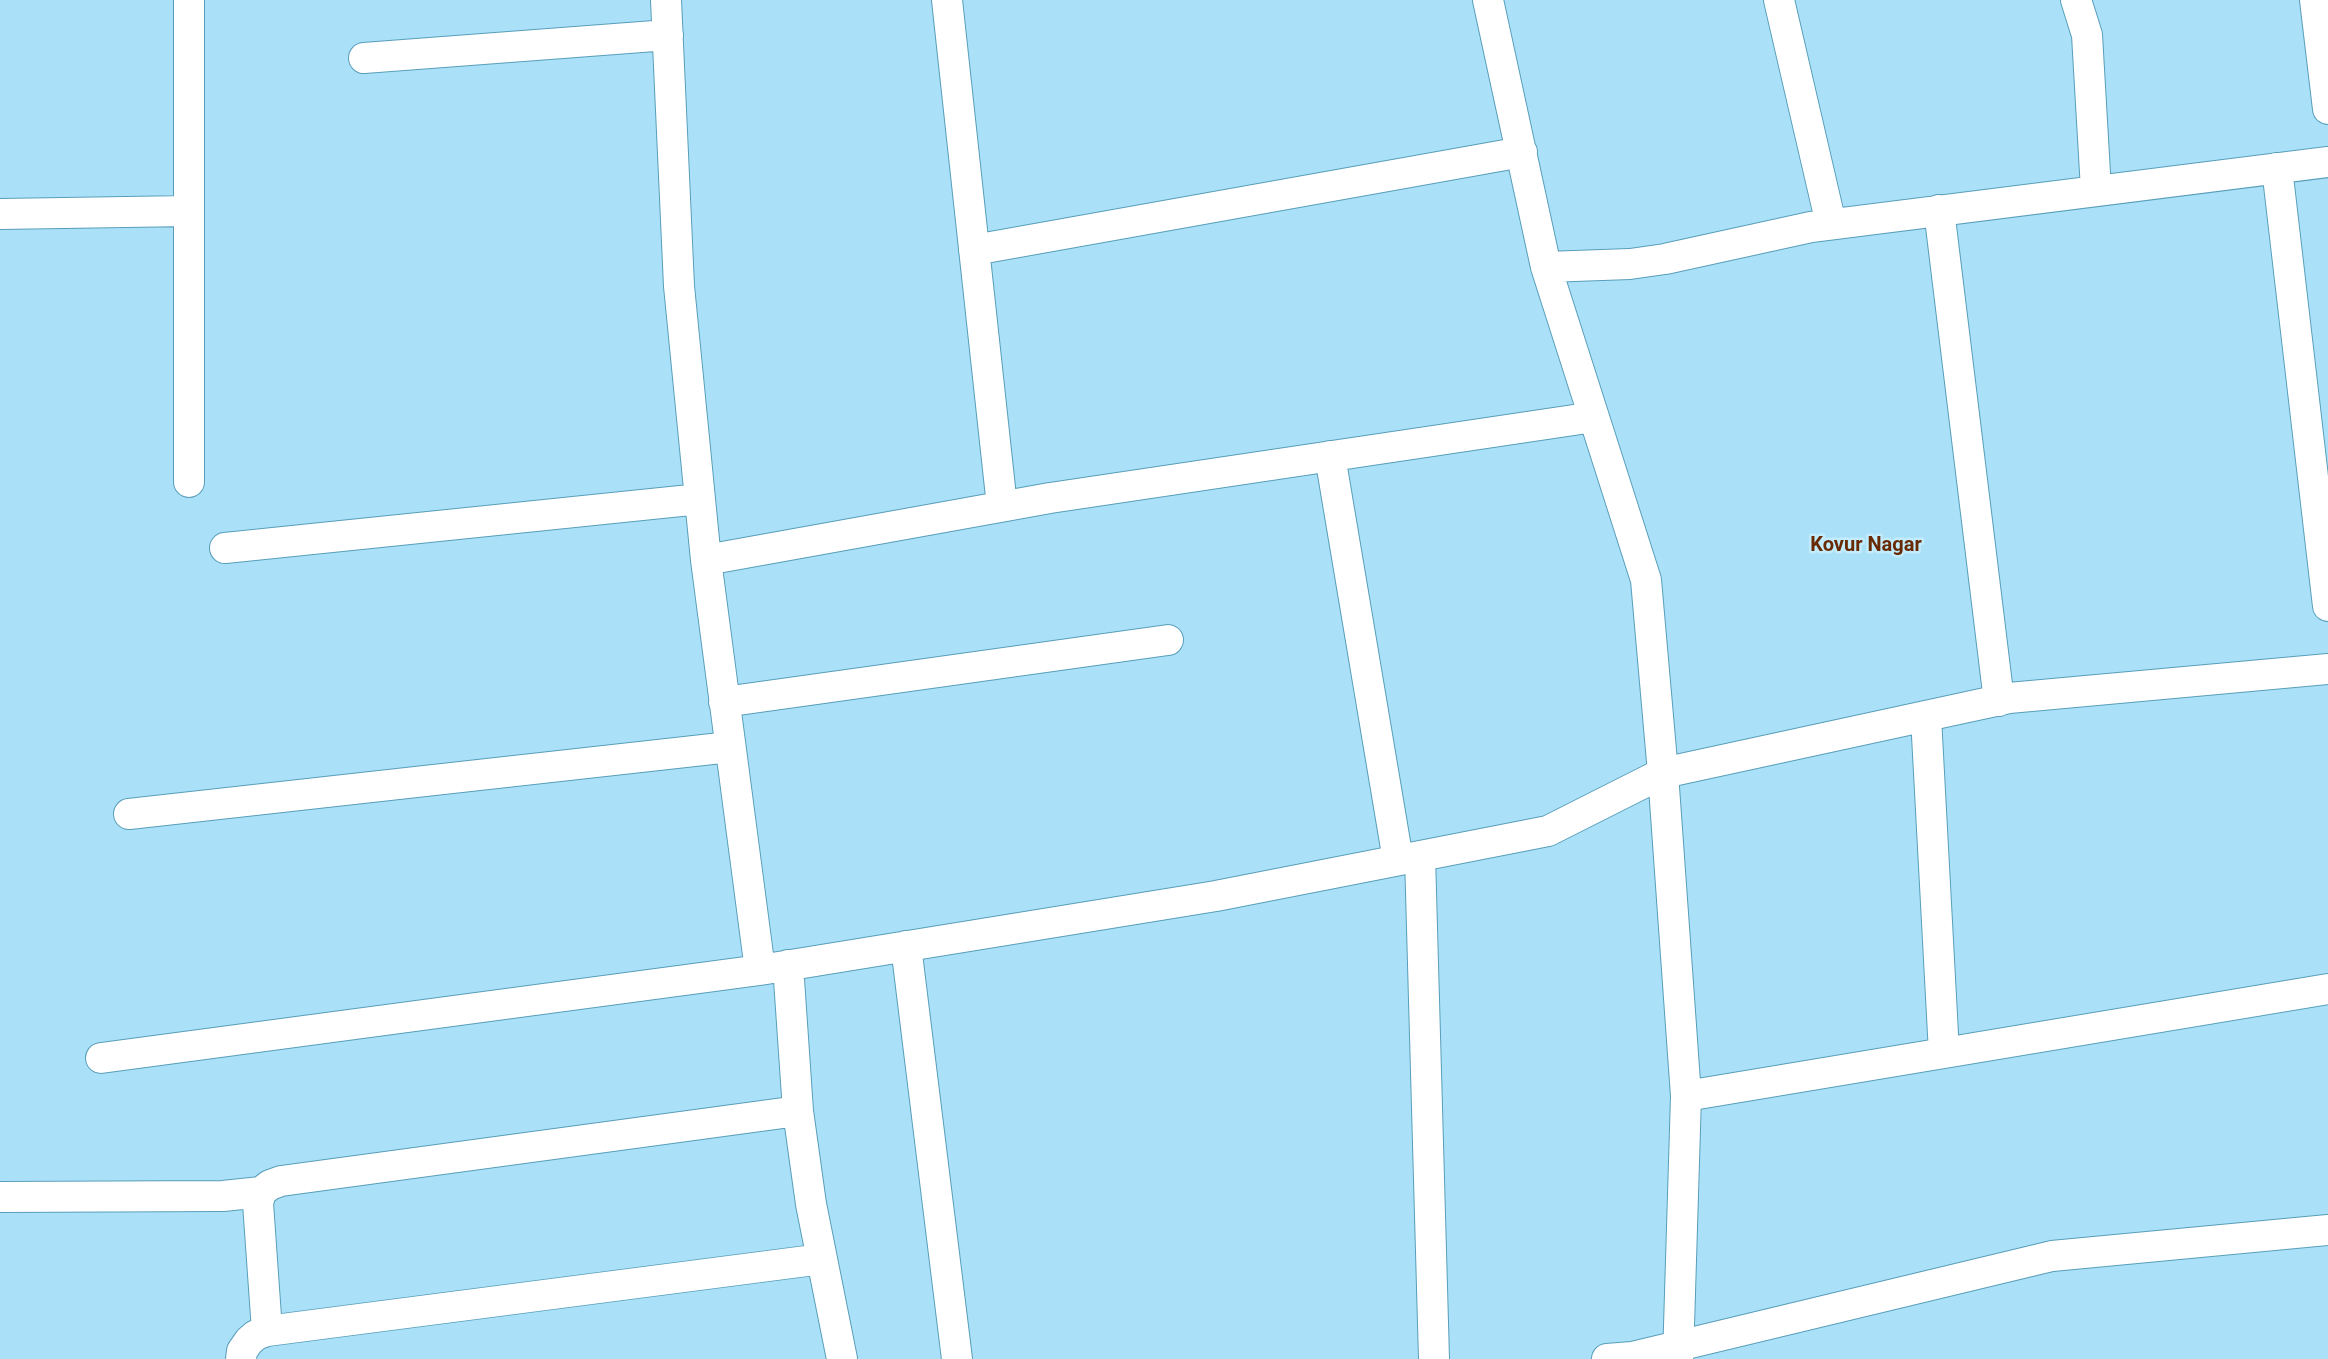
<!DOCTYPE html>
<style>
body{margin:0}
canvas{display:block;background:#aae1f9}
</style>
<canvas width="2328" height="1359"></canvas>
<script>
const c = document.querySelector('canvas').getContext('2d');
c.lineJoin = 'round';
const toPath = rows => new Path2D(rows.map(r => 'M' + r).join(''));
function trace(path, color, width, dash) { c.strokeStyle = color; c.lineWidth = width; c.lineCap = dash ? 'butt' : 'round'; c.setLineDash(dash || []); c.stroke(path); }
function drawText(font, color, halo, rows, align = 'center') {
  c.font = font + ' Roboto,sans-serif'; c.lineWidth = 5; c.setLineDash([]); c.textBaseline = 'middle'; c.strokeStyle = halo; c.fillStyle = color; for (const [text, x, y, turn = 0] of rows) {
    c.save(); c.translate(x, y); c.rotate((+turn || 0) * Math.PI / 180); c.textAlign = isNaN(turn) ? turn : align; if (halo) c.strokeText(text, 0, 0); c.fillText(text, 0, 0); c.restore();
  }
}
const minor = toPath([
 [666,0,679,286,706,560,1050,498,1594,417],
 [947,0,1002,506],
 [1488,0,1546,267,1646,580,1663,773,1686,1096,2328,989],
 [1779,0,1831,224],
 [2076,0,2087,35,2096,190],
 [2315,0,2328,109],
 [364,58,668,35],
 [2277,168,2328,606],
 [1939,210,1999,701],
 [0,214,189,211],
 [974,250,1522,152],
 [1546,267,1630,264,1665,259,1811,227,2328,162],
 [1330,456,1398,860],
 [189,482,189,0],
 [225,548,700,499],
 [706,560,760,970],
 [724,702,1168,640],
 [1926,717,1944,1053],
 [129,814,730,747],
 [1420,856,1434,1359],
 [906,946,957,1359],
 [788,965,798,1111,811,1204,842,1359],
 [101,1058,760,970,1216,896,1548,831,1663,773,2009,698,2328,669],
 [0,1197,223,1196,261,1192],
 [267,1331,258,1203,261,1192,270,1185,281,1181,798,1111],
 [241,1359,242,1351,249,1341,256,1335,267,1331,822,1259],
 [1607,1359,1632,1357,2052,1256,2328,1230],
 [1678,1359,1686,1096]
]);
trace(minor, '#589eba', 32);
trace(minor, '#fff', 30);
drawText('bold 20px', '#682a03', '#c3ecfe', [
 ["Kovur Nagar",1866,546]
]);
</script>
